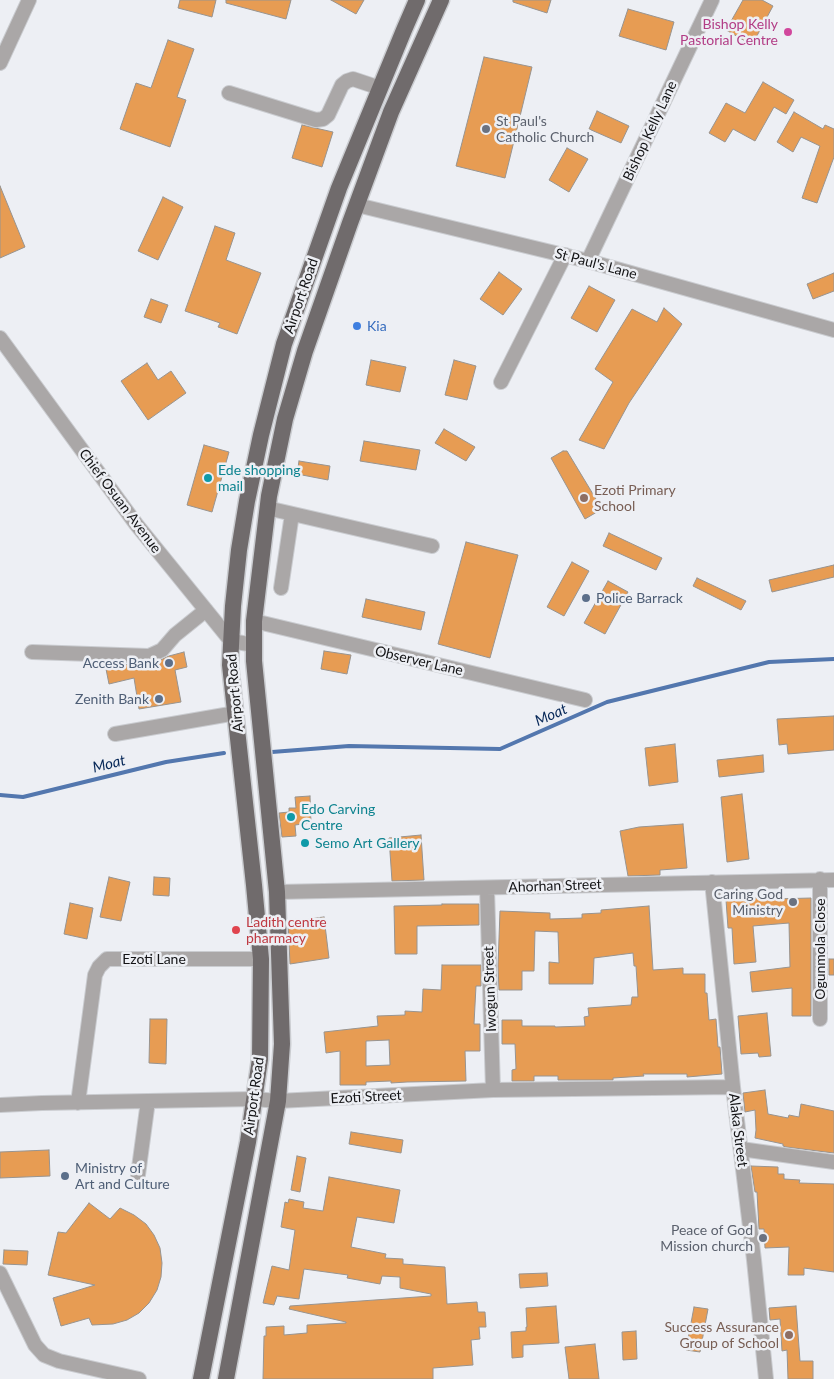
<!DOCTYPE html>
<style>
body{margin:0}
canvas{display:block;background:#edeff4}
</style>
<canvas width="834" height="1379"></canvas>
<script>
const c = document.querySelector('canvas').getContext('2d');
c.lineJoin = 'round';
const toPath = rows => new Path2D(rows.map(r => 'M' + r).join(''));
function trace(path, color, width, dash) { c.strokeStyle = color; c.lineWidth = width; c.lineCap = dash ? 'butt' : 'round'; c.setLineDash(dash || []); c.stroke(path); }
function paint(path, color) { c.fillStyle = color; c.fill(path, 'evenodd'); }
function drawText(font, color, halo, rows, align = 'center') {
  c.font = font + ' Lato,sans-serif'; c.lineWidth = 5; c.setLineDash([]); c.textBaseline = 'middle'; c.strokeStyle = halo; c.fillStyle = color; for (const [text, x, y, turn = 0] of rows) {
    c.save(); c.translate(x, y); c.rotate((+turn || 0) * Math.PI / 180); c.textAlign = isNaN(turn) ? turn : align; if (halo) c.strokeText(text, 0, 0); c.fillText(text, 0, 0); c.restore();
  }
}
trace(toPath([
 [272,752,349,746,500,749,607,702,769,662,834,659],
 [0,795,23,797,166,762,224,753]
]), '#5377ae', 4);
const building = toPath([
 [180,0,216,0,212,17,178,8,180,0],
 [226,0,291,0,286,19,226,3,226,0],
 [331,0,364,0,356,14,331,0],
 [513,0,551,0,547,13,513,2,513,0],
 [743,0,762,0,773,6,752,45,726,30,743,0],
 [628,9,674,22,666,50,619,36,628,9],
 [168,40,194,49,177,97,186,100,170,147,120,129,136,83,151,88,168,40],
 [484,57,532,67,505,178,456,166,484,57],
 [763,82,794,100,786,114,774,107,755,141,733,129,725,142,709,133,726,103,745,113,763,82],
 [597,111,629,126,621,143,589,129,597,111],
 [794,112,823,129,825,125,834,129,834,157,817,203,802,198,820,146,801,137,793,152,777,142,794,112],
 [302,125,333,132,322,167,292,158,302,125],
 [567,148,588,159,569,192,549,180,567,148],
 [0,186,25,247,0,258,0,186],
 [163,197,183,207,158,260,138,251,163,197],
 [215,226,235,233,226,260,261,273,237,334,218,327,220,323,185,311,215,226],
 [499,272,522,289,503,315,480,299,499,272],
 [834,273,834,291,813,299,807,284,834,273],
 [589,286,615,300,597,332,571,318,589,286],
 [151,299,168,305,161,323,144,317,151,299],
 [664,308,682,324,629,403,604,449,579,440,613,382,595,369,632,309,657,322,664,308],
 [371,360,406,367,400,392,366,385,371,360],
 [454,360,476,366,467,400,445,395,454,360],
 [147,363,158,380,171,371,186,393,148,420,121,381,147,363],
 [444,429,475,447,466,461,435,443,444,429],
 [364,441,420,450,416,470,360,461,364,441],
 [204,445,229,452,212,512,187,505,204,445],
 [563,451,567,451,602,509,585,519,551,458,563,451],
 [299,461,330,466,328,480,297,474,299,461],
 [609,533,662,558,656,570,603,546,609,533],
 [466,542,518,555,490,658,438,644,466,542],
 [572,562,589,571,564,616,547,607,572,562],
 [834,565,834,577,772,592,769,580,834,565],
 [697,578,746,601,741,610,693,586,697,578],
 [608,581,628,592,605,634,584,623,608,581],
 [366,599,425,612,421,630,362,617,366,599],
 [324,651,351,655,347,674,321,669,324,651],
 [184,652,187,667,175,670,181,702,139,709,134,678,109,684,106,669,129,664,152,664,169,656,184,652],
 [834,716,834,750,788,754,787,744,779,745,777,719,834,716],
 [675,744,678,782,649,786,645,748,675,744],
 [763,755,764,772,719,777,717,760,763,755],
 [742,794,749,859,727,862,721,797,742,794],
 [310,796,311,823,295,825,296,836,282,837,279,813,289,812,289,808,296,808,295,797,310,796],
 [683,824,687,868,660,870,660,875,628,876,620,831,639,827,683,824],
 [421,835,424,880,392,881,389,838,421,835],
 [109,877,130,882,121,921,100,917,109,877],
 [154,877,170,878,169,896,153,895,154,877],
 [772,897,772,899,811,898,811,1016,792,1016,792,988,752,992,750,972,790,967,789,923,753,926,756,962,734,964,732,928,728,928,726,900,772,897],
 [70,903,93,908,87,939,64,934,70,903],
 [442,904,479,904,479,925,417,926,417,954,395,954,394,906,442,905,442,904],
 [649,906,653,970,683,968,683,974,705,974,705,993,707,993,709,1020,716,1019,718,1047,720,1047,722,1074,687,1077,687,1074,643,1074,644,1076,613,1078,613,1080,558,1080,558,1076,534,1076,534,1081,512,1081,512,1070,516,1069,515,1044,502,1044,502,1020,522,1020,522,1026,555,1026,555,1027,585,1026,584,1017,589,1016,588,1008,631,1005,632,997,638,997,636,966,634,966,633,953,594,958,593,984,549,984,549,962,559,963,558,932,535,931,534,971,522,971,522,990,499,990,498,966,500,911,550,913,550,919,582,918,582,914,601,913,601,910,649,906],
 [324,917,329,958,290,964,288,921,324,917],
 [829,959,834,959,834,975,829,975,829,959],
 [442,965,481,965,481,986,476,986,474,1024,480,1024,480,1051,465,1051,466,1081,407,1082,391,1083,391,1081,366,1082,366,1085,340,1085,340,1051,326,1053,324,1032,378,1026,377,1016,405,1015,405,1011,422,1012,423,989,441,990,442,965],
 [389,1040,390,1065,366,1066,366,1041,389,1040],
 [767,1013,771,1056,759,1057,758,1053,741,1054,738,1016,767,1013],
 [150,1019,167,1019,166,1064,149,1063,150,1019],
 [765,1090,768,1114,788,1118,789,1115,799,1117,801,1104,834,1111,834,1153,786,1147,783,1146,783,1144,755,1138,756,1130,755,1110,745,1112,743,1093,765,1090],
 [351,1132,403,1140,401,1153,349,1144,351,1132],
 [49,1150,50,1176,0,1178,0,1152,49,1150],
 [297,1156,306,1158,300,1192,291,1190,297,1156],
 [751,1166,778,1167,778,1174,784,1174,784,1179,800,1180,799,1183,834,1184,834,1272,804,1268,804,1275,788,1275,789,1247,765,1248,764,1229,759,1229,757,1192,755,1192,751,1166],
 [329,1177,400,1190,394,1223,357,1217,351,1247,386,1254,385,1258,403,1259,403,1264,445,1267,447,1304,477,1302,478,1312,485,1312,486,1327,479,1327,480,1339,471,1340,473,1365,433,1368,433,1379,263,1379,264,1336,266,1336,266,1327,284,1326,284,1335,307,1333,307,1325,346,1323,346,1322,289,1309,290,1306,431,1296,431,1294,400,1288,400,1277,382,1276,380,1284,347,1278,348,1275,304,1269,299,1299,277,1296,274,1305,263,1303,272,1266,289,1270,295,1230,281,1227,285,1202,288,1203,289,1199,304,1202,303,1208,323,1211,329,1177],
 [89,1203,110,1219,120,1208,134,1215,146,1224,154,1235,160,1248,162,1263,161,1277,157,1290,149,1303,139,1313,127,1320,113,1324,92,1325,89,1318,61,1326,53,1298,95,1285,48,1275,58,1232,66,1233,89,1203],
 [4,1250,28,1251,27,1265,3,1264,4,1250],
 [547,1273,548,1286,520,1288,519,1274,547,1273],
 [556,1306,559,1343,523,1345,523,1357,512,1358,511,1332,526,1331,526,1327,527,1327,526,1308,556,1306],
 [796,1306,800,1361,813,1361,813,1379,788,1379,787,1350,782,1351,780,1319,770,1320,769,1308,796,1306],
 [694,1307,708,1309,700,1352,686,1350,694,1307],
 [636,1331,637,1359,623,1360,622,1332,636,1331],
 [595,1344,599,1379,569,1379,565,1347,595,1344]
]);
paint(building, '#e79c53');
trace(building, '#989490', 1);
const minor = toPath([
 [0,63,29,0],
 [229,93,316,120,323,119,328,115,342,85,347,81,353,79,380,88],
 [357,205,588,261,834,330],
 [588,261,712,0],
 [0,338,136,524,231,641,254,645],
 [501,382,565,255],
 [267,508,432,546],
 [281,588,292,514],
 [254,621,585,700],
 [32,652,149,656,162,650,175,635,206,610],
 [115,734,236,713],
 [820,879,820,1019],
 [712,882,733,1087,754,1260,766,1379],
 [487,888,493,1090],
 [277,892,834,880],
 [78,1103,95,975,99,967,107,959,261,959],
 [0,1105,42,1103,254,1099,278,1101,493,1090,733,1087],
 [741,1149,834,1162],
 [138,1175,148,1101],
 [0,1273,35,1345,44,1355,59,1361,139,1379]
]);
const major = toPath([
 [201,1379,248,1142,260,1059,261,959,254,885,230,665,233,606,239,550,247,501,261,435,284,344,339,188,404,30,417,0],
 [226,1379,278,1101,282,1044,277,892,254,661,254,621,269,496,285,419,305,351,350,223,391,112,441,0]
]);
trace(minor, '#caccd0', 16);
trace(major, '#caccd0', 19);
trace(minor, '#aaa7a7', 14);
trace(major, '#706b6c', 16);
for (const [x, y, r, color] of [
 [788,32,5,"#d1479c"],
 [486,129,5,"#6b7280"],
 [357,326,5,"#3f7fe0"],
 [208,478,5,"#0f9aa8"],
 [584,498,5,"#8d6e63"],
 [586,598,5,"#5c6f8a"],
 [169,663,5,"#5c6f8a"],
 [159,699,5,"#5c6f8a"],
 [291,817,5,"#0f9aa8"],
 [305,843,5,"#0f9aa8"],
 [793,902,5,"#6b7280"],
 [236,930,5,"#e0444e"],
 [65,1176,5,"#5c6f8a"],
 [763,1238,5,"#6b7280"],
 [789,1335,5,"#8d6e63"]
]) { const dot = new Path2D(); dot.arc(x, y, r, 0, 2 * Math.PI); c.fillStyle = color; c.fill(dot); trace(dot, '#edeff4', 2); }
drawText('14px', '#b23c85', '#edeff4', [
 ["Bishop Kelly",778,24],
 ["Pastorial Centre",778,40]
], 'right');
drawText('14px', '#5b616d', '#edeff4', [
 ["St Paul's",496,121,"left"],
 ["Catholic Church",496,137,"left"],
 ["Caring God",783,894],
 ["Ministry",783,910],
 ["Peace of God",753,1230],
 ["Mission church",753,1246]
], 'right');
drawText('14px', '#131315', '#edeff4', [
 ["Bishop Kelly Lane",650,131,-65],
 ["St Paul's Lane",596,264,15],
 ["Airport Road",301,296,-71],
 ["Chief Osuan Avenue",120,501,53],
 ["Observer Lane",419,661,13],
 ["Airport Road",235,693,-95],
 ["Ahorhan Street",555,886,-2],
 ["Ogunmola Close",820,949,-90],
 ["Ezoti Lane",154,959],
 ["Iwogun Street",490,989,-92],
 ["Airport Road",254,1096,-82],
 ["Ezoti Street",366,1097,-3],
 ["Alaka Street",738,1130,83]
]);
drawText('14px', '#366cbe', '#edeff4', [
 ["Kia",367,326]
], 'left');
drawText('14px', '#0d838f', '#edeff4', [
 ["Ede shopping",218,470],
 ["mail",218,486],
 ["Edo Carving",301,809],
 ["Centre",301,825],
 ["Semo Art Gallery",315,843]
], 'left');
drawText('14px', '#785e54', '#edeff4', [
 ["Ezoti Primary",594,490],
 ["School",594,506],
 ["Success Assurance",779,1327,"right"],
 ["Group of School",779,1343,"right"]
], 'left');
drawText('14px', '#4e5e75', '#edeff4', [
 ["Police Barrack",596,598],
 ["Access Bank",159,663,"right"],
 ["Zenith Bank",149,699,"right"],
 ["Ministry of",75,1168],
 ["Art and Culture",75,1184]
], 'left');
drawText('14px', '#be3a42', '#edeff4', [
 ["Ladith centre",246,922],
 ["pharmacy",246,938]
], 'left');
drawText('italic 15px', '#062757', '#edeff4', [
 ["Moat",551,715,-24],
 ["Moat",109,764,-14]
]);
</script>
